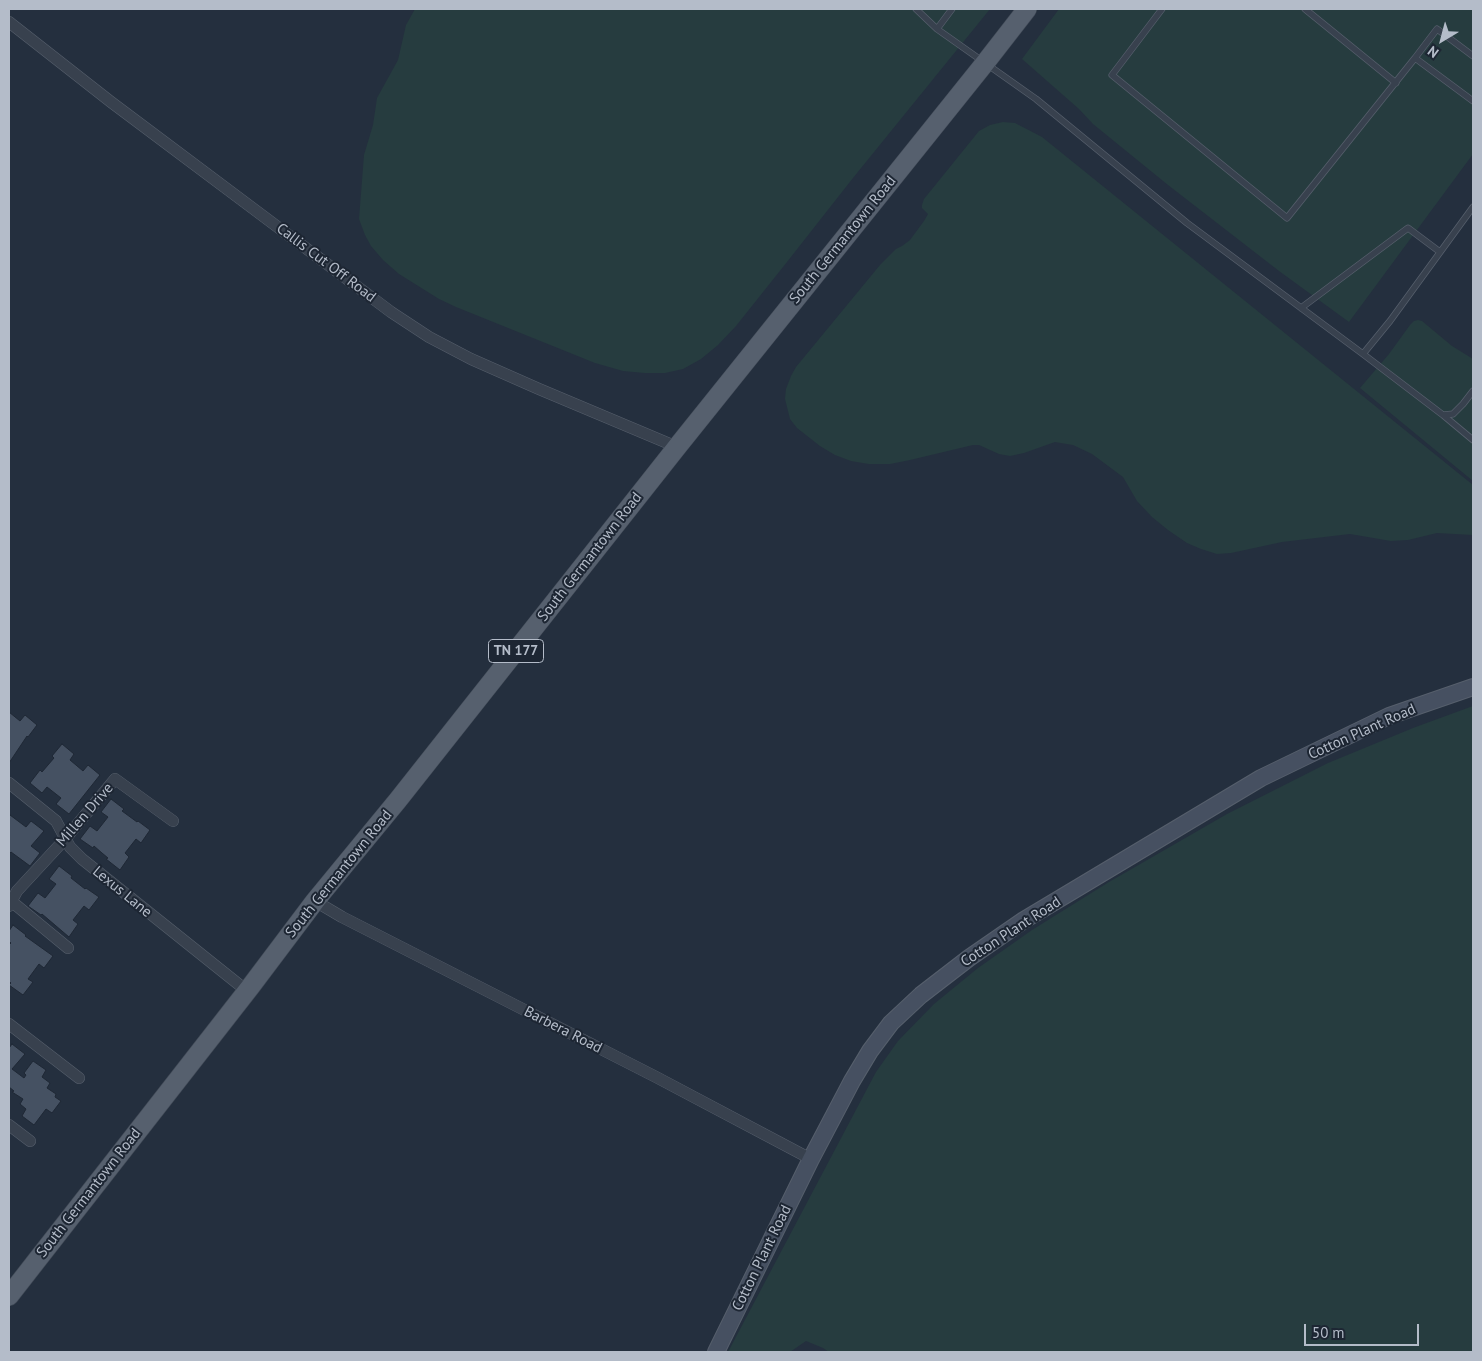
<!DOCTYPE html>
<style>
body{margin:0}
#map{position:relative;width:1482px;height:1361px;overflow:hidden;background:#242f3e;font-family:"PT Sans",sans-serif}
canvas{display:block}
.frame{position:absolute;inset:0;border:10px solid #b4bcc9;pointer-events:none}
.north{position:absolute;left:1417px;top:15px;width:50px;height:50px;-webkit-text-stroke:4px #1d2633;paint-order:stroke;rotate:217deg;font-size:14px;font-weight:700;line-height:20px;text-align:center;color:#b4bcc9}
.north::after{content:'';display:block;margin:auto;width:18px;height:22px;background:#b4bcc9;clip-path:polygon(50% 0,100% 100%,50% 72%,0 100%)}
.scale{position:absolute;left:1304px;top:1324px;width:115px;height:22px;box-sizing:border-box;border:2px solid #b4bcc9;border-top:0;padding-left:6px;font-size:15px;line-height:18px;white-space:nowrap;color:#b4bcc9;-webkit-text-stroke:4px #1d2633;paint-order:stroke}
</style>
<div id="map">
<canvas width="1482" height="1361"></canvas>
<div class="frame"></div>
<div class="north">N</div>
<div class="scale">50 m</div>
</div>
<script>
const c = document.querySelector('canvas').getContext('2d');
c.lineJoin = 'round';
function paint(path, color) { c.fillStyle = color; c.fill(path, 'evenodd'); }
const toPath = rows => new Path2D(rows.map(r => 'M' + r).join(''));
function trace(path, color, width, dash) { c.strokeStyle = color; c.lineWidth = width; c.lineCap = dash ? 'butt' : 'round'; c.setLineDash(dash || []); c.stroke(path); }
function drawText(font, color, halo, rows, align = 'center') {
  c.font = font + ' "PT Sans",sans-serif'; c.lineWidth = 4; c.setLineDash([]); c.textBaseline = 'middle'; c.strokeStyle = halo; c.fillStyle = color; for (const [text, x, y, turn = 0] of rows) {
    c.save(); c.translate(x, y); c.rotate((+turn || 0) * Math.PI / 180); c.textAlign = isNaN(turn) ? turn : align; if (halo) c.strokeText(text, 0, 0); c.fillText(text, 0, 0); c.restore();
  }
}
paint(toPath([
 [415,9,990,9,853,178,787,262,736,326,718,345,701,359,683,369,665,373,645,373,623,371,595,363,456,307,439,299,399,274,383,260,371,246,365,235,359,219,364,155,373,125,377,98,398,60,406,25],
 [1059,9,1472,9,1473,154,1349,322,1279,271,1168,185,1093,124,1079,109,1022,59],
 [1003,122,1015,123,1042,137,1473,485,1473,535,1437,533,1408,540,1391,541,1350,534,1282,542,1231,553,1217,554,1201,549,1187,543,1168,530,1152,517,1137,501,1123,477,1092,454,1073,445,1055,442,1024,453,1010,456,999,454,979,445,973,445,910,460,890,464,869,464,851,461,835,455,820,446,797,428,790,419,785,399,786,389,791,376,796,367,880,265,896,249,902,246,910,240,924,221,928,214,922,208,922,205,924,199,979,131,990,125],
 [1418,320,1422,321,1452,346,1473,359,1473,481,1360,388,1389,354,1410,325,1414,321],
 [1473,706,1473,1352,829,1352,823,1348,806,1341,790,1352,728,1352,876,1072,898,1041,934,1004,978,968,1032,930,1109,882,1227,814,1328,763,1413,728]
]), '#263c3f');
const building = toPath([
 [9,712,20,721,25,715,37,725,28,737,27,736,9,763,9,712],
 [62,744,74,754,70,760,83,771,88,765,100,775,69,814,56,804,61,798,47,787,42,793,30,783,40,770,42,772,54,758,52,756,62,744],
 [111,799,124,809,122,811,137,822,138,821,150,830,141,843,136,839,125,853,129,857,120,870,106,859,108,858,102,853,94,846,93,848,80,839,90,826,97,831,108,817,101,812,111,799],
 [10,815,26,827,31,821,44,831,31,846,40,853,30,866,11,852,9,854,9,817,10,815],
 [59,866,72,876,71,878,85,889,86,888,99,897,89,910,84,906,73,920,78,924,69,937,42,914,41,915,28,906,38,893,45,898,56,884,49,879,59,866],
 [13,925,26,935,25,936,53,956,44,968,39,964,28,979,33,982,23,995,9,985,11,983,9,981,9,945,11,943,9,941,9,931,13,925],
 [12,1044,25,1054,12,1069,24,1078,26,1075,24,1073,33,1061,46,1070,42,1077,50,1083,47,1088,56,1094,55,1097,61,1101,52,1113,46,1109,34,1125,22,1116,26,1109,20,1104,23,1099,12,1092,14,1091,9,1087,9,1048,12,1044]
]);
paint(building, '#455162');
trace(building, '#1f2835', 1);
const lane = toPath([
 [916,9,937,29,1036,99,1187,223,1363,354,1443,415,1453,414,1463,404,1473,391],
 [1162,9,1112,75,1287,218,1415,58],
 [1305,9,1396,83],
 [937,29,952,9],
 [1473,56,1437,29,1415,58,1473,101],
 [1301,308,1408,228,1440,252],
 [1363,354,1390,321,1473,207],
 [1443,415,1473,440]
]);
const street = toPath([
 [9,22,111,102,391,312,429,337,471,359,539,389,677,447],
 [9,783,56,821,70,847,82,859,247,991],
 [11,901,68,948],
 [315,901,342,917,656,1077,811,1159],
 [9,906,17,891,66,838,115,779,173,821],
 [9,1024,79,1078],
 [9,1125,30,1141]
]);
const secondary = toPath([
 [716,1352,811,1159,852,1081,870,1051,891,1023,921,995,969,958,1024,920,1261,778,1389,716,1473,687]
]);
const primary = toPath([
 [9,1296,251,986,315,901,398,800,677,447,985,63,1027,9]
]);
trace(lane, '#565f6c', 7);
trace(street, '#565f6c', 12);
trace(secondary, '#565f6c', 18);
trace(primary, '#414a57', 20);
trace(lane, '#38414e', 5.5);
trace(street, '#38414e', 11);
trace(secondary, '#465061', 16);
trace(primary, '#56606e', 19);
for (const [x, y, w] of [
 [516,651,55]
]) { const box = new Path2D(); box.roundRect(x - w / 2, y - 11.5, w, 23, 4); c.fillStyle = '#1d2633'; c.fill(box); trace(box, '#b4bcc9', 1); }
drawText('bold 14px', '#b4bcc9', null, [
 ["TN 177",516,651]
]);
drawText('15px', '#b4bcc9', '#1d2633', [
 ["South Germantown Road",843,240,-51],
 ["Callis Cut Off Road",326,263,37],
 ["South Germantown Road",590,557,-52],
 ["Cotton Plant Road",1362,732,-24],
 ["Millen Drive",85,815,-49],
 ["South Germantown Road",339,874,-51],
 ["Lexus Lane",122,892,39],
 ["Cotton Plant Road",1011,932,-33],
 ["Barbera Road",563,1030,27],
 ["South Germantown Road",89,1193,-52],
 ["Cotton Plant Road",762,1258,-64]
]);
</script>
